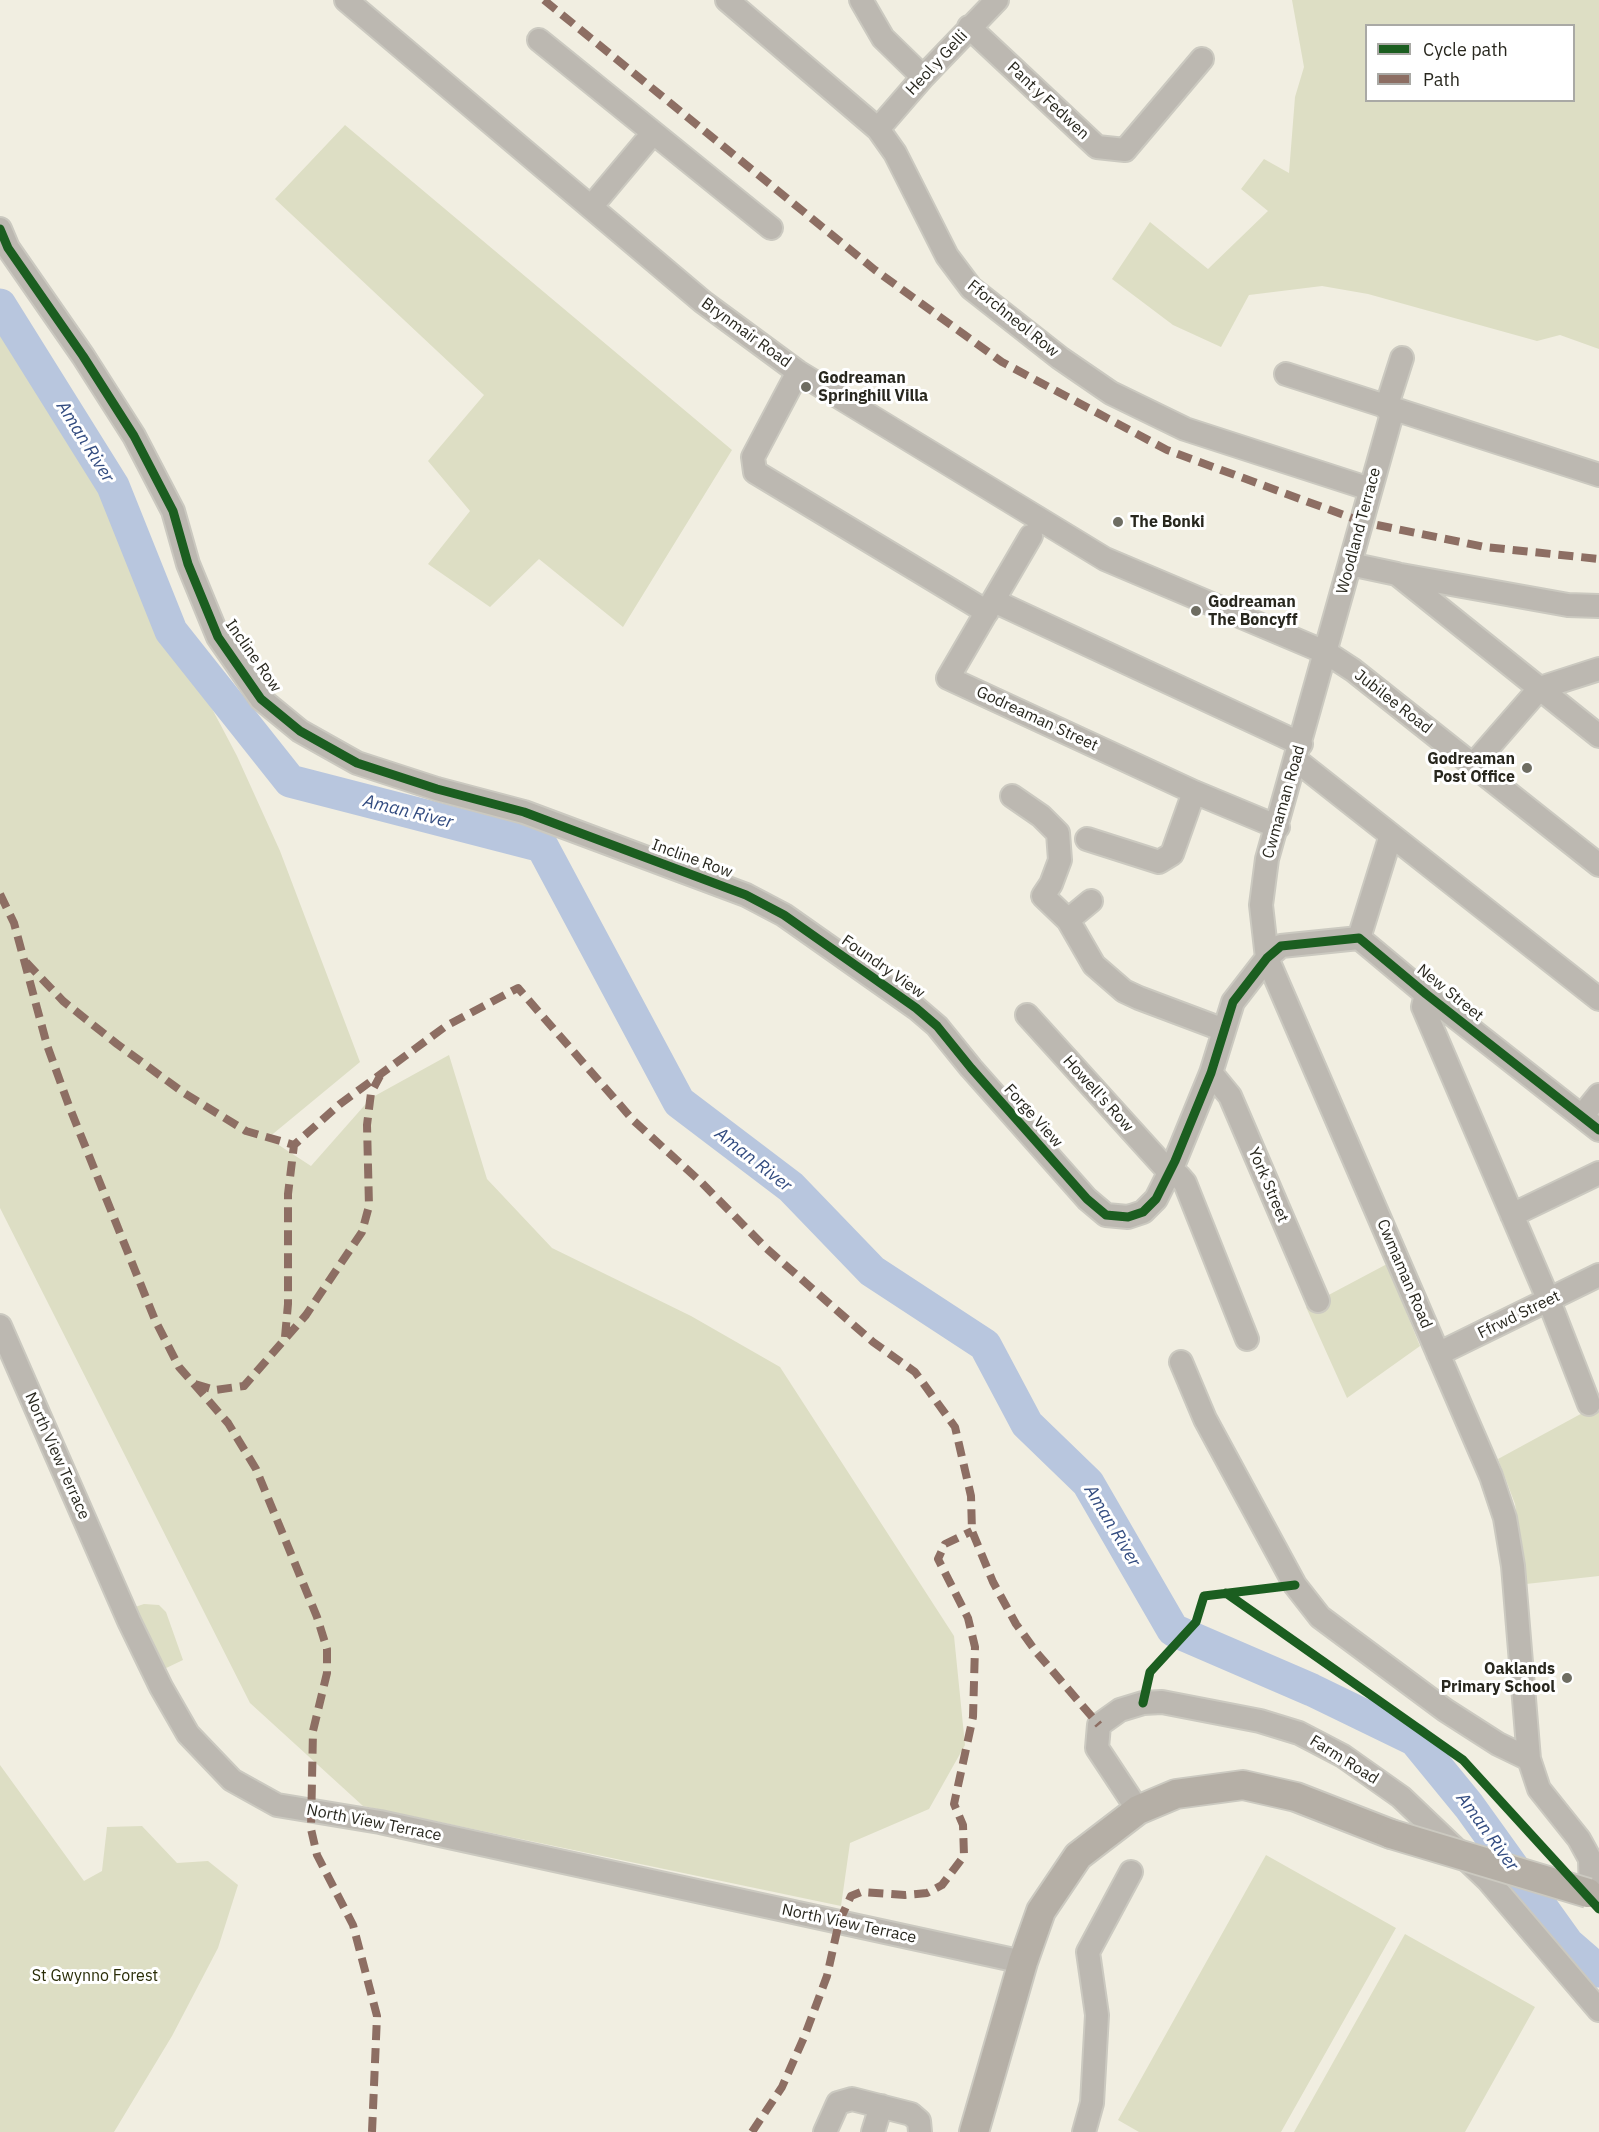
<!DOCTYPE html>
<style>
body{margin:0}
#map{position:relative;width:1599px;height:2132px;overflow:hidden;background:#f1eee1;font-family:"IBM Plex Sans",sans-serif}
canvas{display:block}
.legend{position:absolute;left:1365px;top:24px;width:210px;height:78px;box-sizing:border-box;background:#fff;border:2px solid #a9a9a5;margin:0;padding:8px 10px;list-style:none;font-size:18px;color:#28271e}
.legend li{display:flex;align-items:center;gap:12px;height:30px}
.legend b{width:30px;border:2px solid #a9a9a5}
</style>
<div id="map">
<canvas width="1599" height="2132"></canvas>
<ul class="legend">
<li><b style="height:8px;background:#1b5e20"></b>Cycle path</li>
<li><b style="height:8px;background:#8d6e63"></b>Path</li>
</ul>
</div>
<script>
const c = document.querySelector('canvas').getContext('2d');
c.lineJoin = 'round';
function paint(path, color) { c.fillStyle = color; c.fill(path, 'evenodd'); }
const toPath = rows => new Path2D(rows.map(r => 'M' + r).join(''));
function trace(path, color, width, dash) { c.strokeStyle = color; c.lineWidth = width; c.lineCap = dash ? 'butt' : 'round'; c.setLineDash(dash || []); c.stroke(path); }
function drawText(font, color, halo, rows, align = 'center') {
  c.font = font + ' "IBM Plex Sans",sans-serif'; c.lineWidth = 6; c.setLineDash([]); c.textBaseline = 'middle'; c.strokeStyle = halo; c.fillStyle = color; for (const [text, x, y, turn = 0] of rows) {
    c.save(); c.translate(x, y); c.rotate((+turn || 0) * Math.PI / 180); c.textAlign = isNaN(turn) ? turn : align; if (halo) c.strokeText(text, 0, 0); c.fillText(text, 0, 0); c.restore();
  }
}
paint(toPath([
 [1292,0,1599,0,1599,349,1560,335,1537,341,1368,294,1322,286,1249,295,1221,347,1173,325,1112,279,1150,222,1208,269,1268,211,1241,189,1264,159,1289,173,1295,97,1304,67],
 [1366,26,1574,26,1574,100,1366,100],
 [345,125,732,450,623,627,539,559,490,607,428,564,470,511,428,461,484,395,275,199],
 [0,305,113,486,171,631,237,756,280,851,360,1062,268,1138,311,1166,371,1098,449,1055,487,1179,552,1248,691,1316,780,1367,954,1636,965,1745,929,1809,850,1843,841,1906,363,1806,250,1703,0,1208],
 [1387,1264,1420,1346,1347,1398,1306,1307],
 [1599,1404,1599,1576,1526,1584,1515,1504,1498,1459],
 [144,1604,159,1605,166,1612,183,1660,162,1670,132,1608],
 [0,1765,84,1881,102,1871,107,1827,142,1826,177,1863,208,1861,238,1885,218,1948,172,2036,114,2132,0,2132],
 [1266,1855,1396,1928,1281,2132,1139,2132,1118,2120],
 [1405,1934,1535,2007,1465,2132,1294,2132]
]), '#dddec4');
trace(toPath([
 [0,305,113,486,171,631,290,781,542,846,679,1102,791,1187,872,1271,985,1345,1027,1424,1088,1483,1173,1630,1312,1690,1415,1740,1469,1806,1568,1944,1599,1971]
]), '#b8c6de', 33);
const minor = toPath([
 [346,0,703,302,798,372,1105,559,1327,653,1353,670,1599,865],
 [727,0,878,129,895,153,947,256,971,288,1060,358,1111,393,1185,429,1370,489],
 [861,0,883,38,923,77],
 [969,27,1097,147,1125,150,1202,59],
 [539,40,771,228],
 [878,129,923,77,997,0],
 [591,207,653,133],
 [0,229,8,248,83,356,134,436,173,511,188,564,218,637,261,699,300,731,357,763,437,789,524,812,746,895,784,915,916,1008,937,1026,971,1068,1087,1199,1106,1215,1128,1217,1143,1212,1156,1199,1175,1161,1211,1073,1233,1002,1267,958,1281,946,1359,938,1426,994,1599,1130],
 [798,372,753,457,755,472,987,612],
 [1286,374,1599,475],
 [1386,408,1402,358],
 [1393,410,1267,859,1261,905,1267,958,1491,1476,1505,1518,1513,1566,1529,1759,1539,1789,1579,1839,1590,1859,1591,1894],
 [1031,536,948,678,1194,792,1278,827],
 [1350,564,1397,574,1599,736],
 [1401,575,1568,605,1599,606],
 [994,601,1301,744],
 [1296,760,1599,999],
 [1473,765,1540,688,1599,669],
 [1012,796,1041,816,1058,833,1060,860,1051,884,1043,896,1068,920,1094,965,1124,991,1139,998,1224,1030],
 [1087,839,1159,862,1172,854,1194,792],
 [1068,920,1091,901],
 [1359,938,1391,835],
 [1426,994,1423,1007,1549,1301,1589,1404],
 [1027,1015,1170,1173,1179,1176,1185,1183,1247,1339],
 [1211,1073,1230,1096,1318,1301],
 [1582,1116,1599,1095],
 [1512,1215,1599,1173],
 [0,1326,129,1621,161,1687,188,1734,232,1780,277,1805,380,1822,1023,1962],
 [1438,1354,1599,1275],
 [1181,1362,1205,1419,1295,1585,1320,1617,1445,1710,1498,1744,1529,1759],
 [1138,1810,1097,1748,1099,1725,1120,1710,1143,1703,1162,1702,1260,1721,1299,1733,1343,1756,1401,1797,1488,1880,1599,2010],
 [825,2132,838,2103,852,2099,911,2114,919,2121,920,2132],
 [873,2132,881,2106],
 [1084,2132,1092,2103,1097,2015,1088,1952,1131,1872]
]);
const major = toPath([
 [974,2132,1023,1962,1041,1911,1078,1856,1138,1810,1176,1794,1243,1785,1296,1797,1391,1834]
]);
trace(minor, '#cbc9c0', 26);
trace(major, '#cbc9c0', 32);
trace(minor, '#bcb8b1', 22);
trace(major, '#b5afa6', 28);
const majorBridge = toPath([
 [1391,1834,1588,1893]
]);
trace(majorBridge, '#cbc9c0', 32, []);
trace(majorBridge, '#b5afa6', 28);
trace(toPath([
 [544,0,875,270,1002,362,1167,450,1352,518],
 [1377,525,1485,547,1599,559],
 [0,894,14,923,47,1045,69,1106,155,1320,179,1367,228,1423,256,1469,317,1617,327,1649,327,1673,313,1731,311,1829,317,1855,353,1925,377,2016,372,2132],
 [26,962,63,1001,117,1044,184,1093,246,1131,294,1145],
 [285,1337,288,1304,288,1194,294,1145,340,1104,446,1026,518,988,634,1121,702,1183,766,1248,873,1342,915,1372,955,1427,971,1496,972,1531,993,1582,1016,1624,1037,1653,1099,1725],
 [195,1384,215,1390,244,1386,306,1315,362,1232,369,1206,367,1125,371,1093,380,1076],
 [752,2132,782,2087,805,2035,827,1976,839,1922,851,1896,861,1892,905,1895,927,1893,942,1885,964,1856,963,1825,954,1804,973,1717,975,1647,968,1618,938,1559,945,1544,972,1531]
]), '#8d6e63', 8, [15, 8]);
trace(toPath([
 [0,229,8,248,83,356,134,436,173,511,188,564,218,637,261,699,300,731,357,763,437,789,524,812,746,895,784,915,916,1008,937,1026,971,1068,1087,1199,1106,1215,1128,1217,1143,1212,1156,1199,1175,1161,1211,1073,1233,1002,1267,958,1281,946,1359,938,1426,994,1599,1130],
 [1226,1593,1463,1760,1599,1909],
 [1143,1703,1150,1672,1196,1622,1204,1596,1295,1585]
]), '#1b5e20', 9);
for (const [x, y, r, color] of [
 [806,387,6,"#6e6d62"],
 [1118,522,6,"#6e6d62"],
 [1196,611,6,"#6e6d62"],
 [1527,768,6,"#6e6d62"],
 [1567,1678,6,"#6e6d62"]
]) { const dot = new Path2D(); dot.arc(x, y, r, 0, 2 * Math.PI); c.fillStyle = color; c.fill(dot); trace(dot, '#fff', 2); }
drawText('16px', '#28271e', '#fff', [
 ["Heol y Gelli",937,63,-47],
 ["Pant y Fedwen",1048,101,43],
 ["Fforchneol Row",1013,319,39],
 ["Brynmair Road",746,333,36],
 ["Woodland Terrace",1359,531,-75],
 ["Incline Row",253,656,55],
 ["Jubilee Road",1393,702,38],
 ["Godreaman Street",1037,719,25],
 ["Cwmaman Road",1284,802,-74],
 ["Incline Row",692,859,20],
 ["Foundry View",883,967,35],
 ["New Street",1450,993,39],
 ["Howell's Row",1098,1094,48],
 ["Forge View",1033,1116,48],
 ["York Street",1268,1185,67],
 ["Cwmaman Road",1404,1274,67],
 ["Ffrwd Street",1519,1315,-26],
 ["North View Terrace",57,1456,66],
 ["Farm Road",1344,1760,32],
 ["North View Terrace",374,1823,11],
 ["North View Terrace",849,1924,12]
]);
drawText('bold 16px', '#28271e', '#fff', [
 ["Godreaman",818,378],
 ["Springhill Villa",818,396],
 ["The Bonki",1130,522],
 ["Godreaman",1208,602],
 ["The Boncyff",1208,620],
 ["Godreaman",1515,759,"right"],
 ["Post Office",1515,777,"right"],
 ["Oaklands",1555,1669,"right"],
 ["Primary School",1555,1687,"right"]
], 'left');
drawText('16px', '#292c07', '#fff', [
 ["St Gwynno Forest",95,1976]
]);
drawText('italic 18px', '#334c80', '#fff', [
 ["Aman River",85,442,58],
 ["Aman River",408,812,14],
 ["Aman River",753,1160,38],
 ["Aman River",1112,1526,59],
 ["Aman River",1487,1832,54]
]);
</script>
